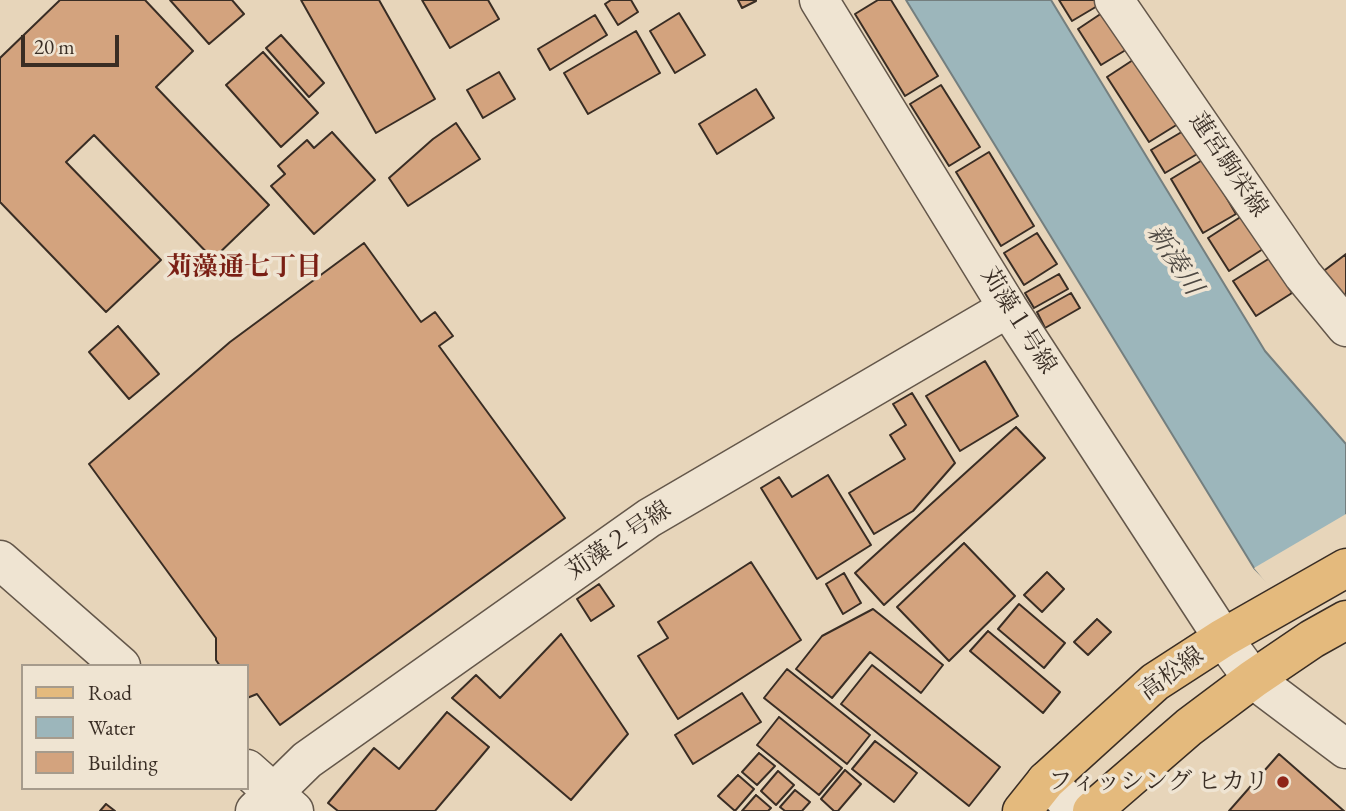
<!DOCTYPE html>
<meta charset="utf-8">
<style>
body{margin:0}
#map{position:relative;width:1346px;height:811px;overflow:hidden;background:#e7d5ba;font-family:"EB Garamond",serif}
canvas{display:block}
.legend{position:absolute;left:21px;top:664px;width:228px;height:126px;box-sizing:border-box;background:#efe4d2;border:2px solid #a69b8c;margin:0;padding:9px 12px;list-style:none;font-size:21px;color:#392d24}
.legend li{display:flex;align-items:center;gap:14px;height:35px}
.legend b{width:35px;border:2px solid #a69b8c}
.scale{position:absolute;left:21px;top:35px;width:98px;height:32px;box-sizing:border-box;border:4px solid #392d24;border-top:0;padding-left:9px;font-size:21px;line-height:24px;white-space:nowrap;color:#392d24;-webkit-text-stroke:5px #efe4d2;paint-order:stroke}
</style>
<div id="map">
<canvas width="1346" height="811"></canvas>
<ul class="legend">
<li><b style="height:9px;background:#e4ba7d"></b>Road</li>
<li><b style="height:19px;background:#9cb6bb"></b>Water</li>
<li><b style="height:19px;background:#d3a37e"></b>Building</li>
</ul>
<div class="scale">20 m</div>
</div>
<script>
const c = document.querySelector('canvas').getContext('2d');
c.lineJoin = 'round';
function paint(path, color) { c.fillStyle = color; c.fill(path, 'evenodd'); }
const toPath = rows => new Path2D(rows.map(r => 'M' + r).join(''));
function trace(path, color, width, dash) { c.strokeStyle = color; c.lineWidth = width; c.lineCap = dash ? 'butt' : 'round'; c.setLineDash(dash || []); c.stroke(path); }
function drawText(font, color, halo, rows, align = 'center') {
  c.font = font + ' "EB Garamond","Noto Serif JP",serif'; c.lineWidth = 7; c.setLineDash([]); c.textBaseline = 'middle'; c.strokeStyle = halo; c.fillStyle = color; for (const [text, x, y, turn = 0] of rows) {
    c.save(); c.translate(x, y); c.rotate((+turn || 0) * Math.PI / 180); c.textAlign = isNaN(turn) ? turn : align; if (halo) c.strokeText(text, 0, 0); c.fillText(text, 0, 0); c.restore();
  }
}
const water = toPath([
 [906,0,1051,0,1265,351,1346,444,1346,661,1254,568,906,0]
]);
paint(water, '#9cb6bb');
trace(water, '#747f7f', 2);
paint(toPath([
 [1346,514,1346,665,1277,596,1254,568]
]), '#e7d5ba');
const building = toPath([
 [60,0,145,0,193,51,156,87,269,205,213,259,94,135,66,162,161,260,106,312,0,202,0,58,60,0],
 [170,0,232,0,244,14,209,44,170,0],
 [301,0,379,0,435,99,376,133,301,0],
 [422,0,488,0,499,19,450,48,422,0],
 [611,0,631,0,638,12,618,25,605,4,611,0],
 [738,0,756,0,756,1,742,8,738,0],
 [878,0,891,0,938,76,905,96,855,14,878,0],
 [1059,0,1096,0,1099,5,1072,21,1059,0],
 [1105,11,1129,48,1101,65,1078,29,1105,11],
 [679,13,705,55,675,73,650,31,679,13],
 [595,15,607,35,550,70,538,49,595,15],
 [636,31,660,73,588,114,564,73,636,31],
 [281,35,324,83,309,97,266,48,281,35],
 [263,52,318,113,281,147,226,85,263,52],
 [1136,58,1178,124,1149,142,1107,77,1136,58],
 [499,72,515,99,483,118,467,90,499,72],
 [941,85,980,147,949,166,910,104,941,85],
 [756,89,774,118,717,154,699,124,756,89],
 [456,123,480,159,408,206,389,178,433,139,456,123],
 [1185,130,1199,153,1165,173,1151,150,1185,130],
 [332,132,375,180,314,234,271,186,285,174,278,166,307,140,314,148,332,132],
 [989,152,1034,226,1001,246,956,172,989,152],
 [1204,159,1236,214,1203,233,1171,179,1204,159],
 [1242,216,1263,249,1229,271,1208,238,1242,216],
 [1037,233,1057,264,1024,285,1004,253,1037,233],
 [364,243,421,322,435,312,453,336,439,346,565,518,280,725,257,694,247,698,247,666,220,666,216,660,216,638,89,464,230,342,364,243],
 [1346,254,1346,305,1321,273,1346,254],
 [1270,258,1292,293,1256,316,1233,281,1270,258],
 [1059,274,1068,289,1034,308,1025,293,1059,274],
 [1071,293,1080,308,1045,328,1037,312,1071,293],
 [118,326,159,374,129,399,89,352,118,326],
 [985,361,1018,416,960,451,926,396,985,361],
 [912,393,955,463,913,511,874,534,849,493,905,459,890,435,906,425,893,404,912,393],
 [1016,427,1045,458,884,605,855,573,1016,427],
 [828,475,871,545,817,579,761,488,779,477,792,497,828,475],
 [964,543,1015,596,949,661,897,607,964,543],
 [751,562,801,640,678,719,638,656,668,638,658,622,751,562],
 [1047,572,1064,589,1042,612,1024,595,1047,572],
 [844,573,861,603,843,614,826,584,844,573],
 [599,584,614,606,591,621,577,599,599,584],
 [1019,604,1065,643,1044,668,998,629,1019,604],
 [873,609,943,665,921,693,870,652,832,698,796,669,822,636,873,609],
 [1097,619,1111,632,1088,655,1074,642,1097,619],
 [988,631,1060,692,1043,713,970,651,988,631],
 [561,634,628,734,571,800,452,698,476,675,500,698,561,634],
 [872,665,1000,767,969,806,841,704,872,665],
 [787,669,870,735,847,764,764,698,787,669],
 [742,693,761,722,693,764,675,735,742,693],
 [447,712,489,747,435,811,338,811,328,803,374,748,399,769,447,712],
 [779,717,842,768,819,795,757,745,779,717],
 [875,741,917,773,894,802,852,769,875,741],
 [759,753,775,766,757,785,742,772,759,753],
 [1279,754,1344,811,1229,811,1279,754],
 [845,770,861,784,838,811,834,811,821,799,845,770],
 [778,771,794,785,776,805,761,791,778,771],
 [738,775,754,789,735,811,718,796,738,775],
 [795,790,810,802,802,811,785,811,780,807,795,790],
 [756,795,771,808,768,811,742,811,756,795],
 [106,804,115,811,100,811,106,804]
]);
paint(building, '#d3a37e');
trace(building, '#392d24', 2);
const minor = toPath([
 [819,0,1008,308,1223,638,1253,679,1346,749],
 [1114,0,1303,275,1346,327],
 [0,560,121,666],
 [247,769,294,811],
 [1046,781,1078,811],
 [255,811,307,760,649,518,1008,308]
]);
const major = toPath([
 [1022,811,1046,781,1155,682,1223,638,1346,568],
 [1092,811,1189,727,1253,679,1312,639,1346,620]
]);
trace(minor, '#64574a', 41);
trace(major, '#392d24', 41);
trace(minor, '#efe4d2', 38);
trace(major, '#e4ba7d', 38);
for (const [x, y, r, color] of [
 [1283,782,7,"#8f2418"]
]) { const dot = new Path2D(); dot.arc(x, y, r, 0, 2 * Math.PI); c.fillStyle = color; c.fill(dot); trace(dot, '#efe4d2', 2.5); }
drawText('24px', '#392d24', '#efe4d2', [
 ["蓮宮駒栄線",1228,165,56],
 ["苅藻１号線",1018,321,58],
 ["苅藻２号線",619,541,-34],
 ["高松線",1172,674,-36]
]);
drawText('24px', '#392d24', '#efe4d2', [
 ["フィッシング ヒカリ",1269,782]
], 'right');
drawText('italic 26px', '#4d4842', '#efe4d2', [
 ["新湊川",1174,260,57]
]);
drawText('bold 26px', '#7a1f14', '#efe4d2', [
 ["苅藻通七丁目",244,268]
]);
</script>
